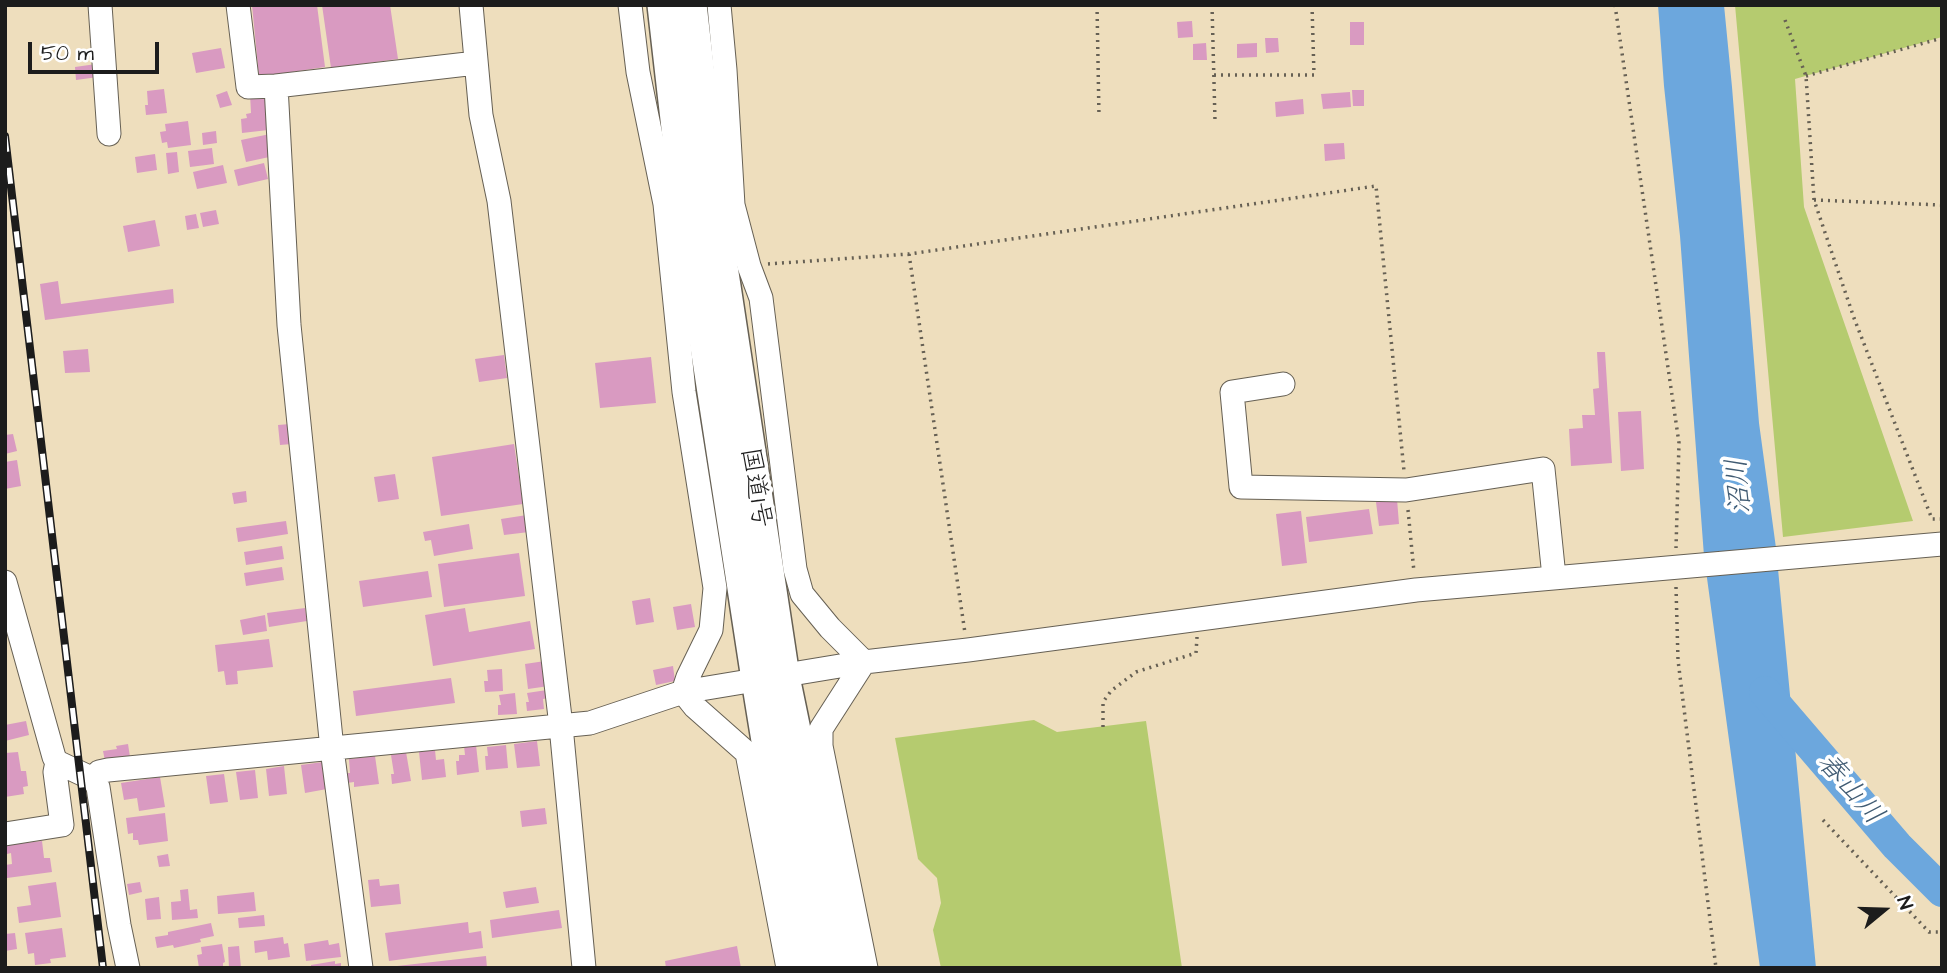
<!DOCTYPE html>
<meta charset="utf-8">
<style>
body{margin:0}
#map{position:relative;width:1947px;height:973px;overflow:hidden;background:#eedebd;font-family:"Architects Daughter",sans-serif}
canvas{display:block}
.frame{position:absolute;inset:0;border:7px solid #1c1c1c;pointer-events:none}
.north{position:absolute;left:1849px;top:875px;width:70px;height:70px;-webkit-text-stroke:5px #fff;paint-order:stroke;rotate:71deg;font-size:19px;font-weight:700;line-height:28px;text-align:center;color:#1c1c1c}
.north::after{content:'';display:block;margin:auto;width:24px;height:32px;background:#1c1c1c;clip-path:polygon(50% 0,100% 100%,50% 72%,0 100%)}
.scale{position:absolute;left:28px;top:42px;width:131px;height:32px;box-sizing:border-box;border:4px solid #1c1c1c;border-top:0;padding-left:9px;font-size:21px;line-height:24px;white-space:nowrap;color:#1c1c1c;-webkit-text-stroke:5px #fff;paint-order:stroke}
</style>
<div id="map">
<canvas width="1947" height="973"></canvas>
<div class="frame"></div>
<div class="north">N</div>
<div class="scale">50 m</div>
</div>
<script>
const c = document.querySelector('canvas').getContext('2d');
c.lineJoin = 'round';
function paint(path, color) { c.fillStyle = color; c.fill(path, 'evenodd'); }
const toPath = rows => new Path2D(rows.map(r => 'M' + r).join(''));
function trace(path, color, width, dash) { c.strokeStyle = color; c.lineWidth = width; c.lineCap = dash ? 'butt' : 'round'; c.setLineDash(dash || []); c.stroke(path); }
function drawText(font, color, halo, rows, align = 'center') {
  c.font = font + ' "Architects Daughter","Klee One",sans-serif'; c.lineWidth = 7; c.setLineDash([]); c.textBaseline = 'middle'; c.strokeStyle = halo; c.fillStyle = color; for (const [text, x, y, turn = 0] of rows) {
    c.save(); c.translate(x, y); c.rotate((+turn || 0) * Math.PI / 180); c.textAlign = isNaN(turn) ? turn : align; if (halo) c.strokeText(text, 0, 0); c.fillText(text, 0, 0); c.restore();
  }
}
paint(toPath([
 [1735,5,1942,5,1942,37,1795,79,1804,207,1913,521,1783,537],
 [1034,720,1057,732,1146,721,1182,968,941,968,933,930,941,903,937,878,918,859,895,738]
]), '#b5cb6f');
paint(toPath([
 [1658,5,1724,5,1732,87,1759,423,1776,548,1816,968,1760,968,1704,556,1680,236,1664,86]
]), '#6ca7dd');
trace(toPath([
 [1765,692,1897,846,1942,891]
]), '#6ca7dd', 32);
paint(toPath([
 [252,5,317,5,325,67,259,77],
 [322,5,390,5,398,59,331,68],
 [1192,21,1193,37,1178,38,1177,22],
 [1350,22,1364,22,1364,45,1350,45],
 [1265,38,1278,38,1279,52,1266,53],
 [1206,43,1207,60,1193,60,1193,44],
 [1257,43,1257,57,1237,58,1237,44],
 [221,48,225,68,196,73,192,53],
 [96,64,98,77,76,80,75,67],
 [164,89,167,113,146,115,145,105,148,105,147,91],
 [1352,90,1364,90,1364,106,1353,106],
 [227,91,232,105,220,108,216,95],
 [273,92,277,129,242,133,241,119,247,118,246,114,251,113,250,94],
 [1350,92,1351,107,1323,109,1321,94],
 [1303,99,1304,114,1276,117,1275,102],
 [188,121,191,145,168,148,167,142,162,143,160,132,166,131,165,124],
 [216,131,217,143,203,145,202,133],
 [270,134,274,156,246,162,241,140],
 [1344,143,1345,159,1325,161,1324,144],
 [212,148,214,164,190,167,188,151],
 [177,152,179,172,168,174,166,153],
 [155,154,157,170,137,173,135,157],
 [264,163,268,179,238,186,234,170],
 [223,165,227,183,197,189,193,172],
 [216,210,219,224,203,227,200,213],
 [196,214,199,228,187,230,185,216],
 [155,220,160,246,128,252,123,226],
 [58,281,61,304,173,289,174,303,45,320,40,284],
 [88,349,90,372,65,373,63,351],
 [1597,352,1605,352,1612,463,1571,466,1569,429,1583,428,1582,415,1595,415,1593,389,1599,388],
 [504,355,507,378,479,382,475,359],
 [651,357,656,403,600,408,595,363],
 [1641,411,1644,469,1621,471,1618,412],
 [290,424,292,444,280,445,278,425],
 [13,434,17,451,5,454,5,435],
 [514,444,523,504,441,516,432,457],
 [17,460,21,486,5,489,5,462],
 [395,474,399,499,378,502,374,477],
 [246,491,247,502,234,504,232,493],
 [1397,499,1399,524,1379,526,1376,502],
 [1369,509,1373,534,1309,542,1306,517],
 [1301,511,1307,563,1282,566,1276,514],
 [527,515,529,532,504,535,501,519],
 [286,521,288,534,238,542,236,528],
 [469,524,473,549,434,556,431,540,425,541,423,532],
 [282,546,284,559,246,565,244,552],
 [519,553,525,596,444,607,438,564],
 [282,567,284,580,246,586,244,573],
 [428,571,432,597,363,607,359,581],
 [650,598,654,622,636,625,632,601],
 [691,604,695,627,677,630,673,607],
 [305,608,307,621,269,627,267,613],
 [465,608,469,632,530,621,535,649,433,666,425,615],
 [265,615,267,631,243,635,240,620],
 [269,639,273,667,237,671,238,684,226,685,224,671,218,672,215,645],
 [545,661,549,686,528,689,525,664],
 [673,666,675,681,656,685,653,670],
 [502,669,503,691,485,692,484,681,488,681,487,670],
 [451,678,455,703,356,716,353,691],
 [547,690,548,698,543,699,544,709,527,711,526,702,529,702,527,693],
 [515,693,517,714,498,715,498,705,501,705,499,695],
 [26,721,29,735,5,741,5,725],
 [537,741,540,766,517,768,514,744],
 [128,744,130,757,105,761,103,751,117,749,116,746],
 [476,745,479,772,457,775,456,761,459,761,459,755,465,755,464,746],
 [506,745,508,768,486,770,485,756,488,756,487,747],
 [435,750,436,760,444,759,446,777,422,780,419,752],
 [18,752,21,771,26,771,28,786,23,787,24,794,5,797,5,753],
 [406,752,411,781,392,784,391,774,394,774,391,755],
 [375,756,379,784,354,787,354,782,347,783,346,773,350,773,349,759],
 [323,762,327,789,305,793,301,765],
 [284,766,287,794,269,796,266,769],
 [255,770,258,798,240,800,236,772],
 [224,774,228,802,210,804,206,776],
 [160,777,165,807,139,811,137,798,124,800,121,783],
 [545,808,547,824,522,827,520,811],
 [165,813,168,841,139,845,138,840,133,840,133,833,128,834,126,818],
 [42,841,44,858,50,858,52,872,7,878,5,865,12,864,11,853,7,854,6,845],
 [168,854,170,866,159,867,157,856],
 [379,879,380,886,399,884,401,904,371,907,368,880],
 [56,882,61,917,19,923,17,907,31,905,28,886],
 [140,882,142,892,129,895,127,884],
 [536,887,539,903,506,908,503,892],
 [188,889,190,910,197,909,198,918,172,920,171,902,181,901,180,890],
 [254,892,256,911,218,914,217,896],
 [159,897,161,919,147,920,145,899],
 [559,910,562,928,492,938,490,920],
 [264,915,265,926,239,928,238,918],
 [468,922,469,933,481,931,483,948,389,961,385,933],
 [211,923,214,936,200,939,201,942,174,948,173,945,157,948,155,937,168,935,168,932],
 [62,928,66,957,50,959,51,963,35,965,34,953,28,954,25,933],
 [15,933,17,949,5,951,5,934],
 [283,937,284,944,288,943,290,957,268,960,267,951,255,953,254,941],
 [328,940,329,945,339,943,341,957,306,961,304,944],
 [222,944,225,962,223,963,223,968,199,968,197,955,202,954,201,947],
 [239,946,241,968,229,968,228,947],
 [737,946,741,968,666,968,665,961],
 [486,956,487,968,398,968,397,966],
 [335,961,335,964,341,963,341,968,311,968,311,965]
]), '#d99ac1');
const minor = toPath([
 [100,5,109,134],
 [238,5,248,87,276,86,289,325,332,749,361,968],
 [471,5,481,115,499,201,561,726,584,968],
 [630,5,638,72,665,204,684,392,715,588,711,630,688,677,683,692,695,707,747,753,788,968],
 [719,5,725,70,733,205,749,266,761,298,795,569,802,594,830,628,864,662],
 [276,86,476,63],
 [1283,384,1232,392,1241,487,1406,490,1543,469,1554,577],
 [5,582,54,757,57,762,93,779,98,787,119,925,128,968],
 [864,662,821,729,821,746,866,968],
 [93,779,99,772,108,770,590,723,683,692,864,662,968,650,1416,590,1942,544],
 [5,834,62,825,55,772,57,762]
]);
const highway = toPath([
 [664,5,691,242,758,679,780,814,814,968],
 [690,5,717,240,783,677,843,968]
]);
trace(minor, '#666054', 25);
trace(highway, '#666054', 36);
trace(toPath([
 [1097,5,1099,117],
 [1212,5,1215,121],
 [1615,5,1679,443,1676,548],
 [1785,20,1806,76,1814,200,1854,318,1932,519,1942,519],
 [1214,75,1314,75,1312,5],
 [1806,76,1942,38],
 [1814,200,1942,205],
 [909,254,965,633],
 [768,264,909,254,1376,186,1404,471],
 [1408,510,1414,572],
 [1676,587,1678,660,1716,968],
 [1103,727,1103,702,1111,691,1136,672,1196,653,1197,637],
 [1823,820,1929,932,1942,932]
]), '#666054', 3.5, [2, 5]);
trace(minor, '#fff', 23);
trace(highway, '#fff', 33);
const rail = toPath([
 [5,136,103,968]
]);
trace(rail, '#1c1c1c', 8);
trace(rail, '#fff', 5, [16]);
drawText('26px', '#1c1c1c', '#fff', [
 ["国道1号",754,488,81]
]);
drawText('italic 28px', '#405b73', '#fff', [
 ["沼川",1741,486,-95],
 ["春山川",1849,790,49]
]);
</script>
